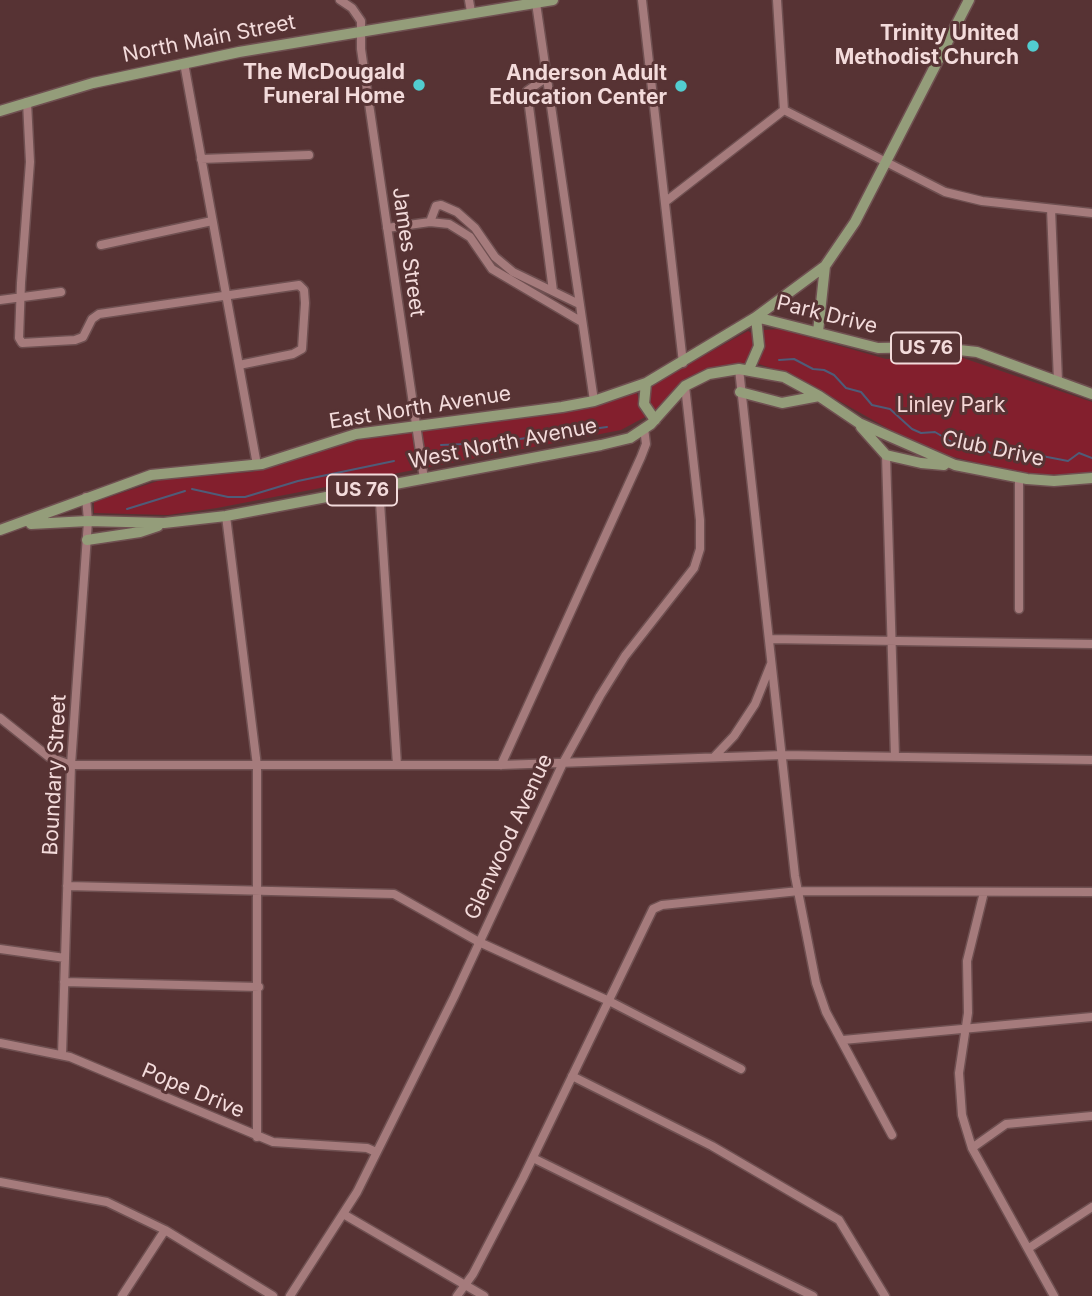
<!DOCTYPE html>
<style>
body{margin:0}
canvas{display:block;background:#573334}
</style>
<canvas width="1092" height="1296"></canvas>
<script>
const c = document.querySelector('canvas').getContext('2d');
c.lineJoin = 'round';
function paint(path, color) { c.fillStyle = color; c.fill(path, 'evenodd'); }
const toPath = rows => new Path2D(rows.map(r => 'M' + r).join(''));
function trace(path, color, width, dash) { c.strokeStyle = color; c.lineWidth = width; c.lineCap = dash ? 'butt' : 'round'; c.setLineDash(dash || []); c.stroke(path); }
function drawText(font, color, halo, rows, align = 'center') {
  c.font = font + ' Inter,sans-serif'; c.lineWidth = 6; c.setLineDash([]); c.textBaseline = 'middle'; c.strokeStyle = halo; c.fillStyle = color; for (const [text, x, y, turn = 0] of rows) {
    c.save(); c.translate(x, y); c.rotate((+turn || 0) * Math.PI / 180); c.textAlign = isNaN(turn) ? turn : align; if (halo) c.strokeText(text, 0, 0); c.fillText(text, 0, 0); c.restore();
  }
}
paint(toPath([
 [780,329,886,359,963,358,1092,402,1092,472,1078,475,1021,474,926,450,795,376,756,363,764,348,764,330],
 [748,331,755,335,755,345,745,363,705,371,692,377,655,412,648,401,649,386],
 [636,391,645,417,621,430,217,508,168,515,94,513,94,502,170,477,252,472,331,443,582,409]
]), '#831f2d');
trace(toPath([
 [779,360,794,359,813,369,824,370,834,375,846,388,861,392,872,405,890,409,912,429,921,433,935,432,955,444,976,444,992,454,1004,449,1027,460,1042,456,1068,461,1079,453,1092,458],
 [441,445,490,443,607,427],
 [192,489,228,497,245,497,298,481,394,461],
 [127,509,185,491]
]), '#4f5c78', 2);
const minor = toPath([
 [340,0,352,8,361,21,361,49,424,479],
 [469,0,471,12],
 [642,0,683,363],
 [777,0,784,110,945,192,982,201,1092,213],
 [536,3,594,401],
 [184,63,257,465],
 [547,77,527,91,553,291],
 [27,102,30,162,21,283,19,338,22,343,75,340,83,337,92,319,99,314,299,285,304,290,305,303,302,349,293,354,239,365],
 [201,159,309,155],
 [665,202,784,110],
 [1051,209,1058,381],
 [430,222,436,206,441,205,457,212,475,228,495,257,513,272,579,304],
 [387,228,430,222,449,224,470,237,492,269,582,322],
 [101,245,212,221],
 [0,300,61,292],
 [739,369,795,876,816,983,826,1012,892,1135],
 [886,455,895,757],
 [1019,478,1019,609],
 [379,487,397,765],
 [226,516,257,766,257,1137],
 [769,639,1092,644],
 [0,718,49,757,71,765,501,765,783,755,1092,760],
 [715,756,734,736,755,704,771,664],
 [501,765,641,457,646,444,644,428],
 [67,886,394,894,479,942,609,1001,741,1069],
 [984,892,967,961,968,1013,959,1073,962,1115,972,1148,1054,1296],
 [0,949,65,958],
 [64,982,259,987],
 [843,1040,1092,1017],
 [0,1043,70,1057,273,1142,367,1148,376,1152],
 [62,1055,71,765,88,521,86,497],
 [572,1076,712,1146,839,1220,885,1296],
 [972,1148,1006,1124,1092,1116],
 [533,1158,813,1296],
 [0,1182,107,1202,165,1230,273,1296],
 [345,1215,484,1296],
 [1029,1248,1092,1207],
 [122,1296,165,1230],
 [290,1296,357,1192,454,997,563,763,600,696,625,656,694,568,700,549,700,520,685,386],
 [457,1296,473,1274,523,1178,653,909,662,905,799,891,1092,892]
]);
const major = toPath([
 [0,111,93,83,239,52,553,0],
 [756,317,878,348,932,347,977,352,1092,394],
 [818,332,825,266],
 [749,369,759,346,756,317],
 [646,383,644,404,655,420],
 [740,392,782,403,819,396],
 [861,427,886,455,921,463,944,465],
 [31,524,88,521,164,523,226,516,601,445,630,438,651,424,685,386,709,374,739,369,784,377,819,396,859,423,955,465,1027,479,1054,481,1092,478],
 [0,530,151,475,262,464,356,434,562,407,594,401,646,383,756,317,825,266,855,222,969,0],
 [87,540,140,532,158,526]
]);
trace(minor, '#6f5051', 11);
trace(major, '#6f5051', 13);
trace(minor, '#a57b7c', 8);
trace(major, '#949d7a', 10);
for (const [x, y, r, color] of [
 [1033,46,7,"#52cdd0"],
 [419,85,7,"#52cdd0"],
 [681,86,7,"#52cdd0"]
]) { const dot = new Path2D(); dot.arc(x, y, r, 0, 2 * Math.PI); c.fillStyle = color; c.fill(dot); trace(dot, '#573334', 2.5); }
for (const [x, y, w] of [
 [926,348,70],
 [362,490,70]
]) { const box = new Path2D(); box.roundRect(x - w / 2, y - 15.5, w, 31, 5); c.fillStyle = '#573334'; c.fill(box); trace(box, '#f3dbdb', 2); }
drawText('bold 19px', '#f3dbdb', null, [
 ["US 76",926,348],
 ["US 76",362,490]
]);
drawText('bold 21px', '#f3dbdb', '#573334', [
 ["Trinity United",1019,34],
 ["Methodist Church",1019,58],
 ["The McDougald",405,73],
 ["Funeral Home",405,97],
 ["Anderson Adult",667,74],
 ["Education Center",667,98]
], 'right');
drawText('21px', '#f3dbdb', '#573334', [
 ["North Main Street",209,39,-11],
 ["James Street",408,252,82],
 ["Park Drive",827,315,14],
 ["East North Avenue",420,408,-9],
 ["West North Avenue",503,444,-11],
 ["Club Drive",993,449,12],
 ["Boundary Street",55,775,-87],
 ["Glenwood Avenue",509,837,-65],
 ["Pope Drive",193,1091,23]
]);
drawText('21px', '#f4d6d6', '#573334', [
 ["Linley Park",951,406]
]);
</script>
